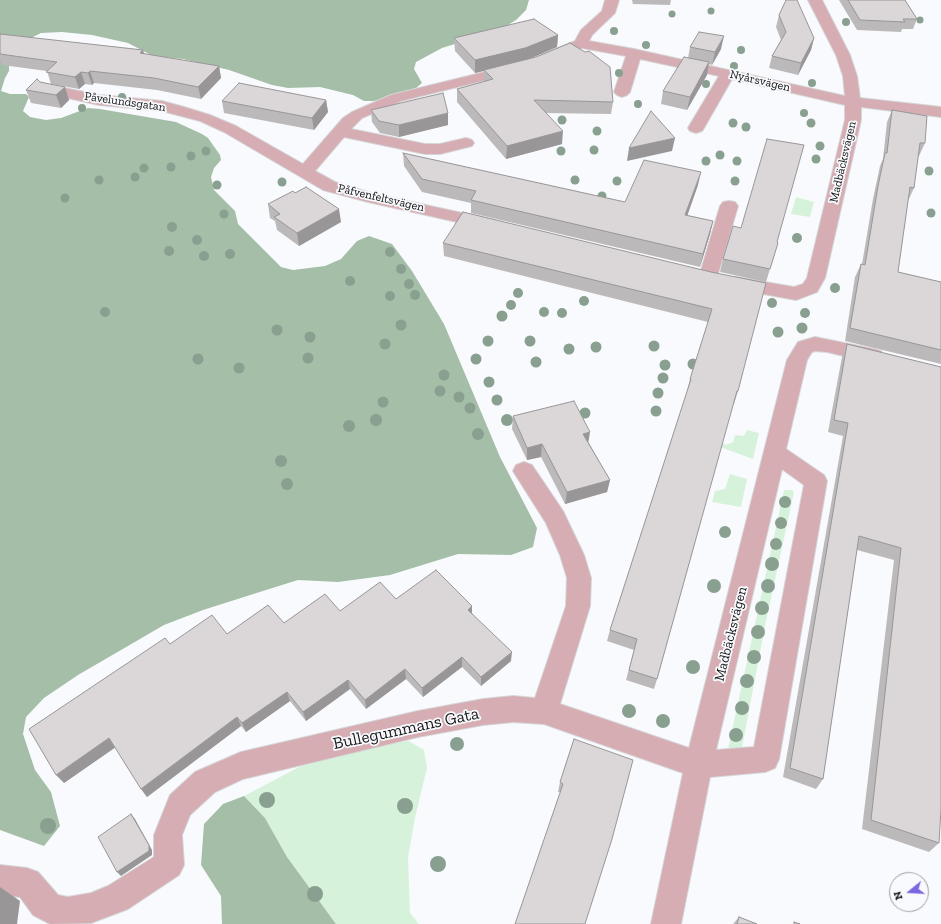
<!DOCTYPE html>
<meta charset="utf-8">
<style>
body{margin:0}
#map{position:relative;width:941px;height:924px;overflow:hidden;background:#f9fafd;font-family:"Zilla Slab",serif}
canvas{display:block}
.north{position:absolute;left:889px;top:872px;width:40px;height:40px;box-sizing:border-box;background:#f9fafd;border:1px solid #9e9fa1;border-radius:50%;rotate:252deg;font-size:11px;font-weight:700;line-height:16px;text-align:center;color:#161618}
.north::after{content:'';display:block;margin:auto;width:14px;height:18px;background:#7b67e2;clip-path:polygon(50% 0,100% 100%,50% 72%,0 100%)}
</style>
<div id="map">
<canvas width="941" height="924"></canvas>
<div class="north">N</div>
</div>
<script>
const c = document.querySelector('canvas').getContext('2d');
c.lineJoin = 'round';
function paint(path, color) { c.fillStyle = color; c.fill(path, 'evenodd'); }
const toPath = rows => new Path2D(rows.map(r => 'M' + r).join(''));
function trace(path, color, width, dash) { c.strokeStyle = color; c.lineWidth = width; c.lineCap = dash ? 'butt' : 'round'; c.setLineDash(dash || []); c.stroke(path); }
function drawText(font, color, halo, rows, align = 'center') {
  c.font = font + ' "Zilla Slab",serif'; c.lineWidth = 3.5; c.setLineDash([]); c.textBaseline = 'middle'; c.strokeStyle = halo; c.fillStyle = color; for (const [text, x, y, turn = 0] of rows) {
    c.save(); c.translate(x, y); c.rotate((+turn || 0) * Math.PI / 180); c.textAlign = isNaN(turn) ? turn : align; if (halo) c.strokeText(text, 0, 0); c.fillText(text, 0, 0); c.restore();
  }
}
paint(toPath([
 [796,197,814,202,810,217,791,214],
 [747,430,759,433,753,459,720,447,722,443,726,445,733,442,735,435,744,436],
 [730,474,747,479,741,507,712,502,715,491,725,489],
 [784,490,792,490,794,492,765,626,741,753,731,751,728,749],
 [409,741,424,750,427,768,415,818,408,857,410,913,419,924,336,924,287,857,265,818,244,796,301,766,367,747]
]), '#d7f2da');
paint(toPath([
 [0,0,529,0,526,10,516,20,500,30,442,48,416,62,414,69,422,83,416,88,374,101,364,101,353,95,320,87,288,88,272,85,229,70,183,59,153,56,128,43,92,35,62,32,41,33,31,38,9,64,9,71,5,78,1,91,10,94,26,94,29,97,23,111,30,117,46,120,61,118,88,108,100,109,176,122,202,134,208,138,220,155,221,160,214,168,211,177,214,190,235,211,238,224,281,267,293,270,325,266,341,259,357,241,369,236,392,244,412,271,444,324,500,457,537,528,533,547,511,555,458,554,390,575,338,582,298,580,266,590,203,610,164,625,78,675,44,698,26,717,23,734,35,770,51,792,60,826,44,846,0,830],
 [244,796,265,818,287,857,336,924,222,924,221,896,201,865,204,824,223,804]
]), '#a4bea7');
const minor = toPath([
 [605,0,619,0,615,13,592,35,589,41,634,49,845,96,843,76,836,55,808,0,822,0,850,55,857,76,860,98,941,107,941,117,861,107,861,120,825,278,817,292,796,300,736,289,729,287,727,283,729,279,736,277,794,287,803,284,807,278,845,120,845,105,732,79,704,128,702,131,696,133,690,131,688,128,719,76,640,59,630,92,627,95,622,97,617,95,614,92,626,56,582,48,552,61,542,61,540,58,542,55,575,41,581,30,602,11,605,0],
 [513,65,518,66,520,69,518,72,401,101,362,118,351,129,425,144,440,144,466,138,472,140,474,143,472,146,440,154,425,154,344,137,315,171,335,182,371,193,494,220,497,224,494,228,488,229,368,202,323,190,224,132,200,121,162,111,99,105,45,93,42,90,45,87,50,85,99,95,162,101,184,107,210,115,236,126,303,164,343,118,352,112,391,95,513,65],
 [729,201,735,202,738,206,717,277,715,281,708,283,701,281,699,277,720,206,723,202,729,201],
 [815,337,874,349,881,351,884,356,881,361,874,363,827,352,815,351,812,352,807,360,786,449,824,475,827,481,779,759,775,768,765,772,710,777,681,924,651,924,683,773,544,724,513,722,483,725,418,737,243,779,215,792,190,815,182,835,184,865,179,875,128,909,91,923,50,924,33,915,20,897,0,895,0,865,27,868,38,872,58,895,68,897,91,893,108,886,154,857,154,835,170,795,195,772,241,752,418,711,483,699,513,696,535,698,566,606,567,578,560,555,546,523,513,471,516,465,524,462,532,465,563,511,584,555,591,578,590,606,560,704,689,748,787,360,798,342,815,337],
 [782,469,804,485,754,747,716,750,782,469]
]);
trace(minor, '#d5d6d8', 2);
paint(minor, '#d5adb2');
c.fillStyle = '#89a090';
for (const [x, y, r] of [
 [711,11,3.5],
 [672,14,3.5],
 [920,20,3.5],
 [846,22,4],
 [614,31,4],
 [646,45,4],
 [741,50,4],
 [734,66,4],
 [619,73,4],
 [812,83,4],
 [706,84,4],
 [122,97,4],
 [638,104,4],
 [82,108,4],
 [804,113,4],
 [562,120,4.5],
 [733,123,4.5],
 [811,123,4.5],
 [746,127,4.5],
 [597,131,4.5],
 [820,146,4.5],
 [594,150,4.5],
 [206,151,4.5],
 [561,151,4.5],
 [720,155,4.5],
 [191,156,4.5],
 [816,159,4.5],
 [706,161,4.5],
 [737,161,4.5],
 [171,167,4.5],
 [144,168,4.5],
 [929,171,4.5],
 [135,177,4.5],
 [99,180,4.5],
 [575,180,4.5],
 [617,181,4.5],
 [735,181,4.5],
 [282,182,4.5],
 [217,185,4.5],
 [602,196,4.5],
 [65,198,4.5],
 [931,213,4.5],
 [224,214,4.5],
 [172,227,5],
 [797,238,5],
 [197,240,5],
 [169,251,5],
 [390,252,5],
 [230,254,5],
 [204,256,5],
 [401,269,5],
 [350,281,5],
 [409,284,5],
 [835,288,5],
 [518,293,5],
 [415,295,5],
 [390,296,5],
 [584,301,5],
 [772,303,5],
 [511,305,5],
 [105,312,5],
 [544,312,5],
 [562,313,5],
 [805,313,5],
 [502,316,5.5],
 [401,325,5.5],
 [802,328,5.5],
 [277,330,5.5],
 [778,332,5.5],
 [310,337,5.5],
 [488,341,5.5],
 [530,341,5.5],
 [385,344,5.5],
 [654,346,5.5],
 [596,347,5.5],
 [569,349,5.5],
 [308,358,5.5],
 [198,359,5.5],
 [476,359,5.5],
 [536,362,5.5],
 [693,364,5.5],
 [665,365,5.5],
 [239,368,5.5],
 [444,375,5.5],
 [663,378,5.5],
 [489,382,5.5],
 [440,391,5.5],
 [658,393,5.5],
 [459,397,5.5],
 [497,400,5.5],
 [383,402,5.5],
 [470,408,5.5],
 [656,411,5.5],
 [585,413,5.5],
 [376,420,6],
 [507,420,6],
 [349,426,6],
 [478,434,6],
 [281,461,6],
 [287,484,6],
 [785,502,6],
 [781,523,6],
 [725,532,6],
 [776,544,6],
 [772,564,7],
 [714,586,7],
 [768,586,7],
 [762,608,7],
 [758,632,7],
 [754,657,7],
 [693,667,7],
 [747,681,7],
 [742,708,7],
 [629,711,7],
 [663,721,7],
 [736,735,7],
 [457,744,7],
 [267,800,8],
 [405,806,8],
 [48,826,8],
 [438,864,8],
 [315,894,8]
]) { c.beginPath(); c.arc(x, y, r, 0, 2 * Math.PI); c.fill(); }
paint(toPath([
 [632,0,671,0,670,5,633,4],
 [839,0,905,0,917,19,913,29,902,29,901,32,857,30],
 [779,15,814,38,811,50,798,75,769,68,772,56,781,40,776,27],
 [558,35,557,47,528,59,613,102,611,114,546,113,562,144,506,159,457,102,457,89,484,82,484,71,475,73,455,51,454,38],
 [0,36,143,50,144,54,219,66,221,78,201,99,157,90,94,83,92,85,85,84,79,89,51,84,47,71,2,65,0,59],
 [690,47,721,49,712,65,709,64,707,75,687,110,661,104,663,91,688,58],
 [40,82,65,87,69,100,61,108,31,103,26,90],
 [326,100,328,112,314,130,224,113,222,101],
 [371,110,448,125,399,137,380,133,372,122],
 [892,110,925,143,919,156,918,156,914,188,908,201,898,272,941,282,941,364,845,341,855,277,861,264,862,264,873,199,880,166,883,159,887,122],
 [403,153,625,202,698,185,687,215,713,221,710,234,700,267,471,213,471,203,422,192,404,166],
 [268,204,341,222,299,246,277,230,275,221,270,218],
 [777,242,778,243,766,282,720,272,723,259],
 [443,243,711,272,738,391,734,404,733,403,657,679,654,689,626,680,634,650,607,641,610,630,687,392,687,391,690,379,708,322,444,256],
 [847,344,941,367,939,843,929,852,862,829,894,560,857,550,823,779,816,789,783,777,843,436,828,432,842,357],
 [513,416,589,443,610,480,607,492,565,504,541,457,527,460,512,429],
 [396,599,472,606,472,613,511,661,481,686,462,667,423,697,406,679,366,709,350,689,306,721,290,701,246,732,241,726,147,797,115,747,64,783,170,644,284,623],
 [574,739,585,924,560,792,558,792,560,782],
 [739,917,757,924,733,924]
]), '#bcb9bb');
paint(toPath([
 [558,35,557,47,525,61,475,73,475,60],
 [724,36,721,49,712,65,715,52],
 [814,38,811,50,798,75,801,63],
 [143,50,146,61,140,53],
 [709,62,707,75,687,110,690,97],
 [219,66,221,78,201,99,198,87],
 [90,71,94,83,92,85,88,73],
 [81,72,85,84,79,89,75,77],
 [65,87,69,100,61,108,56,95],
 [326,100,328,112,314,130,312,118],
 [448,113,448,125,399,137,399,125],
 [563,131,562,144,506,159,507,146],
 [675,138,672,151,627,161,629,148],
 [701,172,698,185,683,228,685,215],
 [339,209,341,222,299,246,297,233],
 [713,221,710,234,700,267,703,254],
 [590,432,588,445,583,434],
 [542,444,541,457,527,460,527,448],
 [610,480,607,492,565,504,567,492],
 [472,606,472,617,468,610],
 [512,652,511,661,481,686,481,677],
 [462,657,462,667,423,697,422,688],
 [405,669,406,679,366,709,365,700],
 [348,680,350,689,306,721,303,712],
 [287,692,290,701,246,732,242,723],
 [237,717,241,726,147,797,141,789],
 [109,738,116,747,64,783,56,775],
 [131,814,135,819,152,850,152,855,121,876,117,872],
 [0,887,20,901,17,924,0,924]
]), '#999698');
const building = toPath([
 [786,0,797,0,814,38,801,63,772,56,786,32,779,15,786,0],
 [848,0,905,0,917,19,903,19,905,22,860,20,848,0],
 [534,19,558,35,525,48,475,60,454,38,534,19],
 [699,32,724,36,715,52,690,47,699,32],
 [0,34,143,50,140,53,219,66,198,87,154,78,90,71,88,73,81,72,75,77,46,72,57,62,0,54,0,34],
 [570,43,585,52,589,51,610,67,613,102,534,100,563,131,507,146,457,89,493,79,484,70,536,57,570,43],
 [684,57,709,62,690,97,663,91,684,57],
 [37,79,40,82,65,87,56,95,26,90,37,79],
 [239,83,326,100,312,118,222,101,239,83],
 [443,93,448,113,399,125,379,121,371,110,443,93],
 [892,110,927,116,925,143,920,143,914,188,910,187,898,272,941,282,941,350,850,328,861,264,865,265,878,186,885,153,887,153,892,110],
 [651,111,675,138,629,148,651,111],
 [767,139,804,145,777,242,778,243,770,269,723,259,733,226,741,228,767,139],
 [403,153,625,202,644,160,701,172,685,215,713,221,703,254,471,200,476,191,422,179,403,153],
 [306,187,339,209,297,233,274,217,280,214,268,204,293,191,295,193,306,187],
 [463,212,711,272,766,283,738,391,737,391,657,679,629,670,637,639,610,630,691,379,690,379,712,309,443,243,463,212],
 [847,344,941,367,941,809,939,843,871,820,901,548,859,536,823,779,790,768,848,423,834,420,847,344],
 [574,401,590,432,583,434,610,480,567,492,542,444,527,448,513,416,574,401],
 [436,570,472,606,468,610,512,652,481,677,462,657,422,688,405,669,365,700,348,680,303,712,287,692,242,723,237,717,141,789,109,738,56,775,29,729,165,638,170,644,212,615,227,634,268,605,284,623,325,594,340,611,380,582,396,599,436,570],
 [574,739,633,760,612,839,585,924,515,924,563,784,560,782,574,739],
 [131,814,149,845,149,851,117,872,98,837,131,814],
 [739,917,757,924,737,924,739,917],
 [794,922,800,924,794,924,794,922]
]);
paint(building, '#dbd7d9');
trace(building, '#999698', 1);
drawText('12px', '#161618', '#f9fafd', [
 ["Nyårsvägen",760,81,13],
 ["Påvelundsgatan",125,102,8],
 ["Madbäcksvägen",843,162,-77],
 ["Påfvenfeltsvägen",381,198,13]
]);
drawText('14px', '#161618', '#f9fafd', [
 ["Madbäcksvägen",731,634,-76]
]);
drawText('17px', '#161618', '#f9fafd', [
 ["Bullegummans Gata",406,729,-12]
]);
</script>
